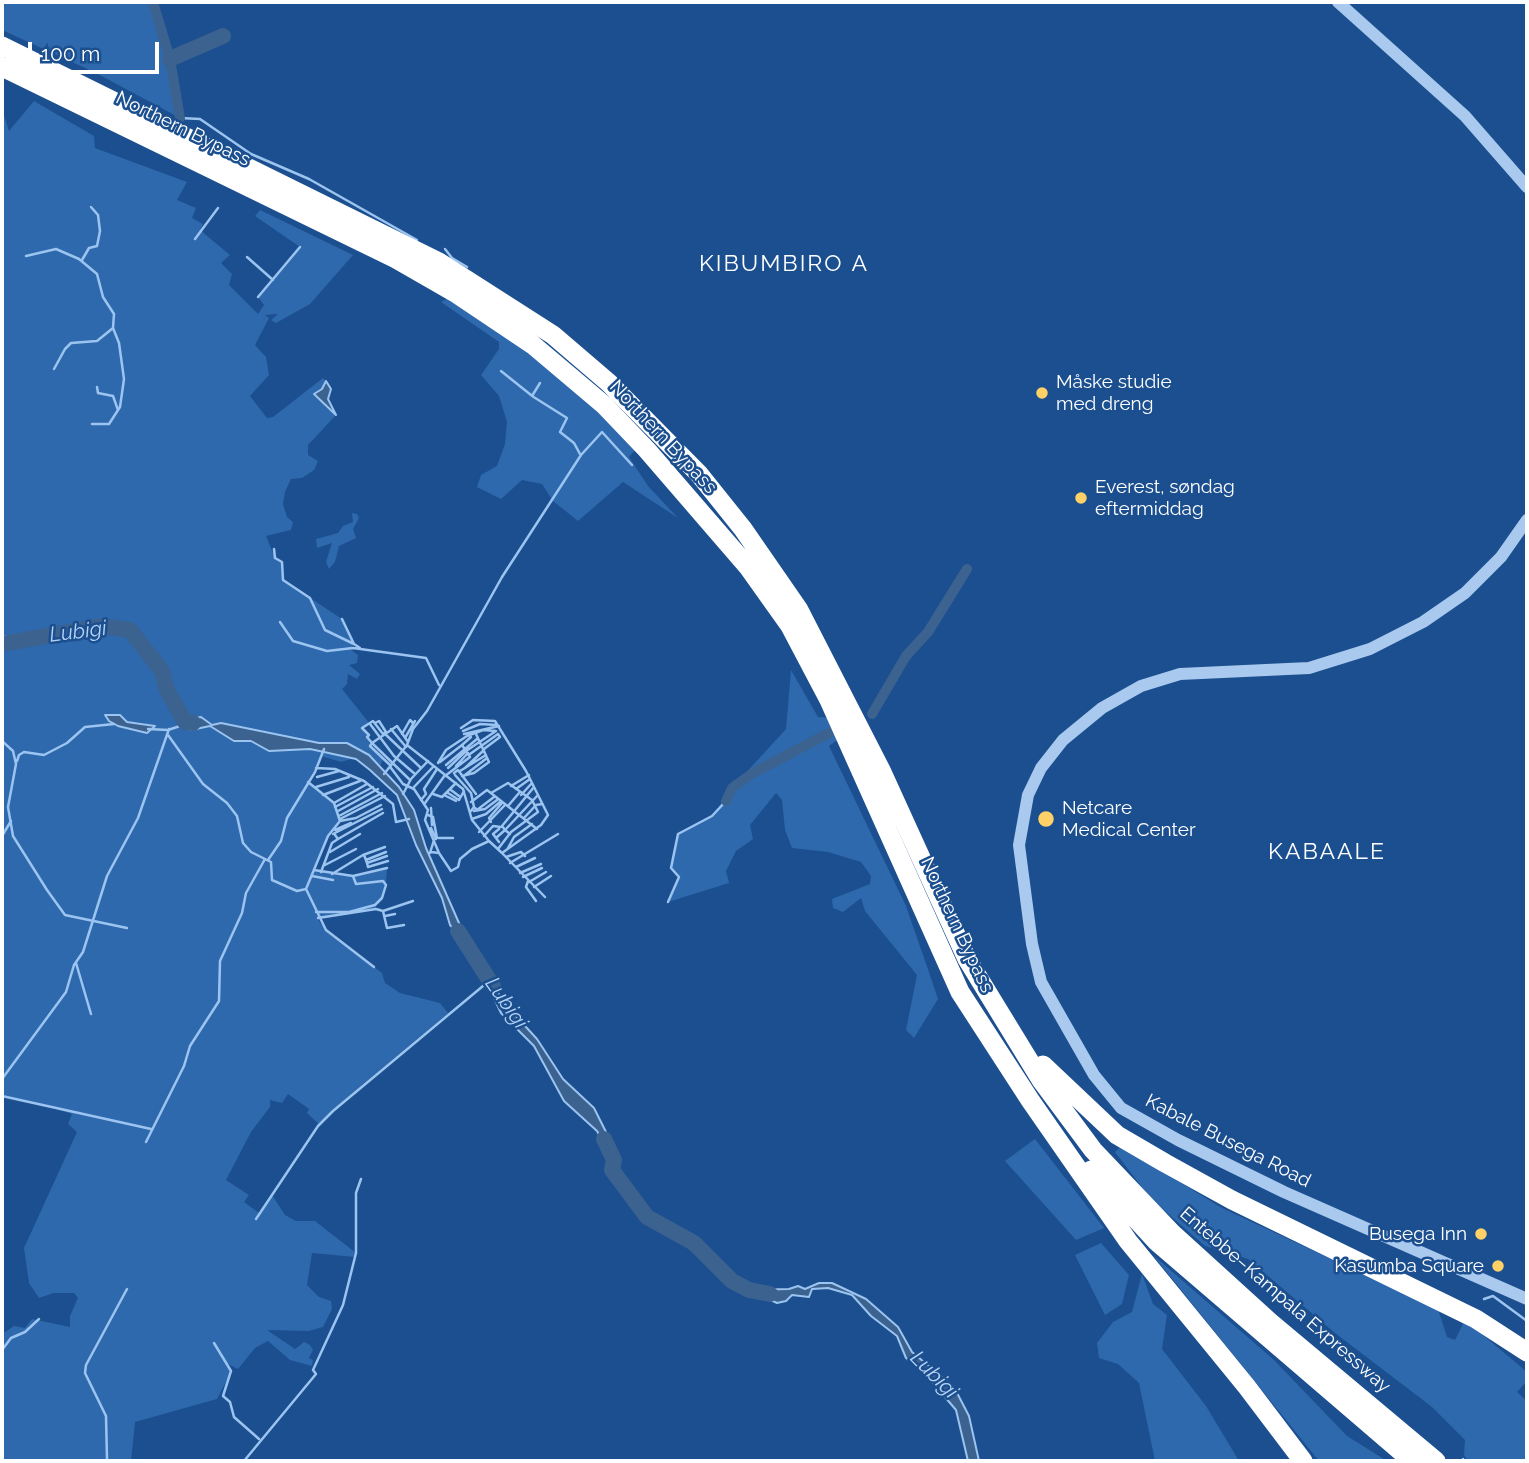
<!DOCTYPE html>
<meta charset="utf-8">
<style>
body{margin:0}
#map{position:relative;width:1529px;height:1463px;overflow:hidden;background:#1b4f8f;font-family:Raleway,sans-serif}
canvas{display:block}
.frame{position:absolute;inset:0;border:4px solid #fff;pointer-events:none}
.scale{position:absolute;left:28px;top:42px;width:131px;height:32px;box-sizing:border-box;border:4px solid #fff;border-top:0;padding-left:9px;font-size:21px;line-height:24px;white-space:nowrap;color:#fff;-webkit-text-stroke:5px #1b4f8f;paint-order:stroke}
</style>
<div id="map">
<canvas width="1529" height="1463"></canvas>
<div class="frame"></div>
<div class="scale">100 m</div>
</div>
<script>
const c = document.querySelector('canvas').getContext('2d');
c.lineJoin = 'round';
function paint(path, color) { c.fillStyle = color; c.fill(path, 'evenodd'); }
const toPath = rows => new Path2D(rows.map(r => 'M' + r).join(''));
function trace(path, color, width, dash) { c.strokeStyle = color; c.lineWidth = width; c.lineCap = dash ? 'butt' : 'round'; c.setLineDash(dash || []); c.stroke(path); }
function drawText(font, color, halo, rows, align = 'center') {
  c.font = font + ' Raleway,sans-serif'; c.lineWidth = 5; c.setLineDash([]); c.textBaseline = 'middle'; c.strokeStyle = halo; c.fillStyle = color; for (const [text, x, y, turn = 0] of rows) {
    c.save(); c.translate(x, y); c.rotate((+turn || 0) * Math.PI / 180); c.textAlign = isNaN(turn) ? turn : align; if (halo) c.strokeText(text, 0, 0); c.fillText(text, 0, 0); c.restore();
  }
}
paint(toPath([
 [2,2,153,2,180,118,96,73,2,30],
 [34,101,94,136,95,148,187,182,177,200,196,208,192,218,203,224,200,230,230,255,221,263,232,274,229,285,258,314,264,305,258,297,300,247,255,216,260,210,353,255,310,304,276,323,271,320,278,314,265,315,269,318,255,345,266,357,269,375,250,396,267,418,273,417,323,378,326,381,322,389,315,394,336,415,308,445,308,455,318,461,314,470,302,478,291,479,285,492,283,504,287,517,293,522,291,530,266,536,275,558,282,562,283,580,342,619,351,636,354,644,350,649,358,655,357,663,349,665,360,674,357,679,348,674,347,684,342,689,370,724,362,728,369,735,370,746,384,758,380,766,369,755,332,742,319,743,221,723,212,725,192,719,180,710,196,728,209,726,234,741,251,741,269,751,310,749,351,759,341,762,321,756,308,782,334,803,340,821,328,836,314,869,353,876,387,868,386,885,382,898,375,904,376,909,318,918,319,921,326,930,382,973,385,983,400,993,440,1003,448,1013,363,1084,320,1125,307,1113,309,1109,288,1094,282,1103,270,1100,270,1107,251,1132,226,1180,249,1195,244,1202,259,1213,272,1195,285,1215,296,1221,315,1221,356,1253,355,1257,312,1253,307,1285,319,1297,331,1301,332,1309,323,1327,309,1331,267,1330,295,1349,304,1342,310,1345,313,1350,309,1358,313,1360,312,1366,290,1360,268,1341,255,1348,238,1369,226,1363,231,1372,217,1399,135,1422,131,1461,2,1461,2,1334,14,1326,25,1328,32,1319,70,1327,70,1316,78,1298,74,1293,54,1293,39,1298,29,1283,24,1248,77,1132,68,1124,72,1114,31,1101,2,1096,2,646,32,642,32,635,15,638,2,636,2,109,9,131],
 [105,715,120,715,127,722,145,723,135,729,118,726],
 [450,297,477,311,602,414,635,450,629,457,648,486,678,518,623,482,578,521,553,501,542,484,522,480,501,499,477,487,481,475,497,466,505,444,507,422,499,396,481,375,499,349,499,342,441,302],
 [352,513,357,514,359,518,353,529,356,538,339,546,335,562,329,569,326,562,332,543,317,548,316,539,338,533,343,526,353,522],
 [791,670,818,717,834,718,847,733,829,746,906,906,932,981,938,999,914,1038,906,1030,917,975,865,911,861,898,843,912,833,908,832,899,870,884,871,876,861,862,828,852,792,848,785,830,782,800,776,793,750,825,753,839,736,851,726,871,729,883,668,902,679,877,671,868,678,834,712,816,732,788,786,729],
 [1035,1139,1104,1228,1076,1240,1005,1161],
 [1121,1146,1222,1208,1438,1309,1447,1337,1455,1340,1465,1320,1527,1372,1527,1381,1517,1392,1527,1401,1527,1461,1468,1461,1464,1455,1465,1440,1432,1407,1335,1333,1248,1259,1205,1246,1151,1199,1115,1152],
 [1101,1243,1129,1275,1122,1304,1105,1315,1075,1255],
 [1153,1255,1274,1360,1347,1436,1387,1461,1319,1461],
 [1142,1274,1153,1304,1167,1315,1162,1349,1206,1406,1239,1461,1155,1461,1139,1383,1118,1364,1099,1358,1097,1343,1113,1322,1132,1312]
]), '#2e69ad');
const water = toPath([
 [326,381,331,389,328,399,336,415,314,394,322,389,326,381],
 [32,635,39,637,14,647,2,646,2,636,15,638,32,635],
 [179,710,191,719,201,717,212,725,221,723,319,743,347,743,369,755,399,787,414,810,426,848,470,948,450,925,442,898,416,845,397,795,370,770,356,759,324,752,310,749,269,751,251,741,234,741,210,726,191,730,183,726,179,710],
 [105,715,120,715,127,722,155,726,147,733,118,726,109,721,105,715],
 [485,969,504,1003,537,1039,563,1079,594,1108,615,1150,612,1158,597,1131,564,1101,534,1046,501,1013,484,977,485,969],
 [626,1192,663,1225,664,1228,655,1227,640,1213,626,1192],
 [709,1258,722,1266,736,1284,717,1274,709,1258],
 [819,1283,832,1283,866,1299,898,1327,912,1352,954,1387,969,1416,979,1461,968,1461,956,1410,922,1370,906,1358,897,1336,871,1316,852,1295,828,1288,812,1289,809,1297,792,1295,786,1301,777,1303,749,1290,789,1289,798,1286,805,1289,819,1283]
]);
paint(water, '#3c6290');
trace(water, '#9cc4f0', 2);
trace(toPath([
 [180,118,200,119,251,154,309,179,417,240],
 [195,239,218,208],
 [445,249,452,258,467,267],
 [26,256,56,249,79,259,97,274,103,297,114,314,113,328,119,343,124,379,120,407,109,424,92,424],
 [247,257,273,280],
 [82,260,89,248,97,246,100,231,98,215,91,207],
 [258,297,300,247],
 [54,369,65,349,71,343,97,341,113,328],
 [501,371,531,395],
 [540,383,532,396,567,418,560,432,574,443,580,454],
 [97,387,98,393,113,396,118,410],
 [274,549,275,558,282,562,283,580,310,598,325,630,354,644],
 [342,619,354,644,360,648],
 [280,622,293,641,327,651,353,648,426,658,439,685],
 [375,723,379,721,386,732],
 [370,724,394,756,415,774],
 [461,728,473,720,495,721,526,771,548,815,541,825,502,853,489,841],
 [148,729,168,730,183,725],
 [391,729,406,747],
 [463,731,480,724,497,725],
 [384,733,421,768],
 [383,734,373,721,362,728,369,735,367,737,372,743,370,746,391,766],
 [402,734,410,720,413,723],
 [464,734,499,726],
 [168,735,203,784,227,803,237,816,243,843,251,852,265,859],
 [405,738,415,721],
 [2,741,13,751,16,764,8,807,13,836,47,890,65,915,127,928],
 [408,742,397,726,372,743,410,780],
 [407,745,463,789,472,820,489,841,472,849,460,859,458,867,451,871,439,853,431,852],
 [484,749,500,737,498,734],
 [470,754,498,734],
 [17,761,19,755,24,752,44,755,67,743,85,727,114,724],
 [440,762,462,745],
 [438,763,446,750,467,736,483,730,496,731,466,751,448,768],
 [446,765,477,739],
 [456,766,468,753],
 [316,768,335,769,364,781,393,804,396,822,409,819],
 [391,768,403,784,414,789,428,810,425,820,439,853],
 [465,768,484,750],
 [460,771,486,755],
 [454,773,458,770,476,794],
 [384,774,407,745,413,729,427,711,502,577,581,455,602,432,632,465],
 [455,775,471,793,474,807,471,811],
 [465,775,487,758],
 [445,776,470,757,462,745,471,737],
 [462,776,474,773,489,762,476,734],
 [317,777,339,771],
 [511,786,529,775],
 [316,787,349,777],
 [414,787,433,767],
 [516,789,530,779],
 [451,790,459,796],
 [448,793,459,800,464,791],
 [491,793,508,783,532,800,538,812,511,832,498,849],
 [403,794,411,779,428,761],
 [433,794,442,797,456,783],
 [323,795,360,781],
 [444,795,456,801],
 [521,795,532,783],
 [421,800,426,794,424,789,437,769],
 [471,802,487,790,537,829],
 [334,803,367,784],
 [425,803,445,775],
 [508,806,519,793],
 [335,807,373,787],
 [431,808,432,825],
 [475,808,477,810,494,797],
 [338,811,378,789],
 [474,811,485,809,497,800],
 [428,815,433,817,437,838],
 [339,816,382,793],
 [524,818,536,805,542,804],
 [340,819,385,796],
 [472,819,486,814,500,802],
 [340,821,356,818,381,805],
 [491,822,489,818,502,803],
 [431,828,436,839],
 [335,830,351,823],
 [479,832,505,805],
 [333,834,382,809],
 [510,834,505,830,538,795],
 [335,835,338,839,383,813],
 [2,836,11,821],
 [484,836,493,826,501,827],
 [439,838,453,838],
 [496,838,493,834,499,829],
 [499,842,496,838,505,830,502,826,534,787],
 [508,848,514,837,532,824],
 [330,852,360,834],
 [430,853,434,840],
 [502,853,545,897],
 [364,855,366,860,386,852],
 [506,857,521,852,525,856],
 [268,860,281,841,287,818,315,772,324,749],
 [366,860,367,863,387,856],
 [367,863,368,867,388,861],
 [510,863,558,834],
 [325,865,356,849],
 [516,867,535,858],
 [314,870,353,876,387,868],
 [321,872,332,843,338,839],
 [520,873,541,864],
 [332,874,363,855,385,847],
 [312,876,333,880],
 [523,877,542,868],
 [528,881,526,887,536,901],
 [529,882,546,872],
 [534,887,551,876],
 [306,889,328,836,340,821,334,803,308,782],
 [668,902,679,877,671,868,678,834,712,816,726,801],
 [376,909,383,911,413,901],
 [383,911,387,928,404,925],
 [316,912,349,912,375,905,382,898,386,885,383,881,356,884,353,876],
 [385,916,395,914],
 [318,918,376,909],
 [76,963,91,1014],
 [2,1079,66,992,74,965,83,952,107,876,138,818,169,729],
 [2,1096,151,1129],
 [146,1142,184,1066,190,1046,219,1001,220,961,242,913,246,893,265,859,271,862,272,880,297,891,306,889,326,930,374,967],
 [256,1219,318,1126,333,1111,489,981],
 [1484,1299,1493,1296,1527,1321],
 [214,1343,231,1371,223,1396,230,1402,234,1417,259,1439],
 [2,1350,11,1338,25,1332,39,1319],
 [107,1459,106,1416,85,1373,86,1365,127,1289],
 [1463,1459,1464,1461],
 [244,1461,316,1374,313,1370,343,1305,356,1253,356,1193,361,1179]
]), '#9cc4f0', 2.5);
trace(toPath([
 [153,2,170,59,180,118],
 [872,714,906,656,928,632,967,569],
 [726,801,732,788,753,773,829,733]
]), '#3c6290', 10);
trace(toPath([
 [170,59,223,36],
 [2,644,102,626,130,630,162,671,167,690,185,722,193,723],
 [458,931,493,986],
 [604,1139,614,1160,612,1170,647,1217,694,1243,732,1281,749,1290,770,1294]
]), '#3c6290', 16);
trace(toPath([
 [1338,2,1465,116,1527,187],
 [1527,520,1501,557,1465,593,1423,622,1370,649,1309,668,1180,674,1141,686,1102,708,1063,740,1041,768,1028,795,1019,845,1032,944,1041,982,1094,1075,1121,1108,1178,1140,1284,1192,1527,1299]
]), '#a9c9ee', 12);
trace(toPath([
 [2,46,439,262,553,335,609,383,699,474,743,529,799,610,881,770,967,959,1041,1080,1093,1150,1172,1233,1270,1322,1436,1461],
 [2,67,396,259,457,294,533,345,604,405,647,450,748,567,790,626,829,700,960,992,1030,1100,1128,1241,1247,1387,1303,1461],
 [1043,1065,1117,1135,1165,1163,1232,1200,1476,1319,1527,1352],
 [1091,1170,1157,1242,1412,1461]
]), '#fff', 19);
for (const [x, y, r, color] of [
 [1042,393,7,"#ffd166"],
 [1081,498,7,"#ffd166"],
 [1046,819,9,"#ffd166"],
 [1481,1234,7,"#ffd166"],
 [1498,1266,7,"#ffd166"]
]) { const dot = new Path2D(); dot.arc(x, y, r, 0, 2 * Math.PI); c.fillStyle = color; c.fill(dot); trace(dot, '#1b4f8f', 2.5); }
drawText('19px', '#fff', '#1b4f8f', [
 ["Northern Bypass",183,129,26],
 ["Northern Bypass",663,437,47],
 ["Northern Bypass",957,925,65],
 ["Kabale Busega Road",1228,1141,27],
 ["Entebbe–Kampala Expressway",1285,1300,41]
]);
drawText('19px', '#fff', '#1b4f8f', [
 ["Måske studie",1056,382],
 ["med dreng",1056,404],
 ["Everest, søndag",1095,487],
 ["eftermiddag",1095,509],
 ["Netcare",1062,808],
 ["Medical Center",1062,830],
 ["Busega Inn",1467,1234,"right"],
 ["Kasumba Square",1484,1266,"right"]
], 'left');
drawText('italic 21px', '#b5d3f5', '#1b4f8f', [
 ["Lubigi",78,632,-7],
 ["Lubigi",506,1003,55],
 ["Lubigi",934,1375,45]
]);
c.letterSpacing = '2px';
drawText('23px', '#fff', '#1b4f8f', [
 ["KIBUMBIRO A",784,264],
 ["KABAALE",1327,852]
]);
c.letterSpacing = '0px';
</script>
